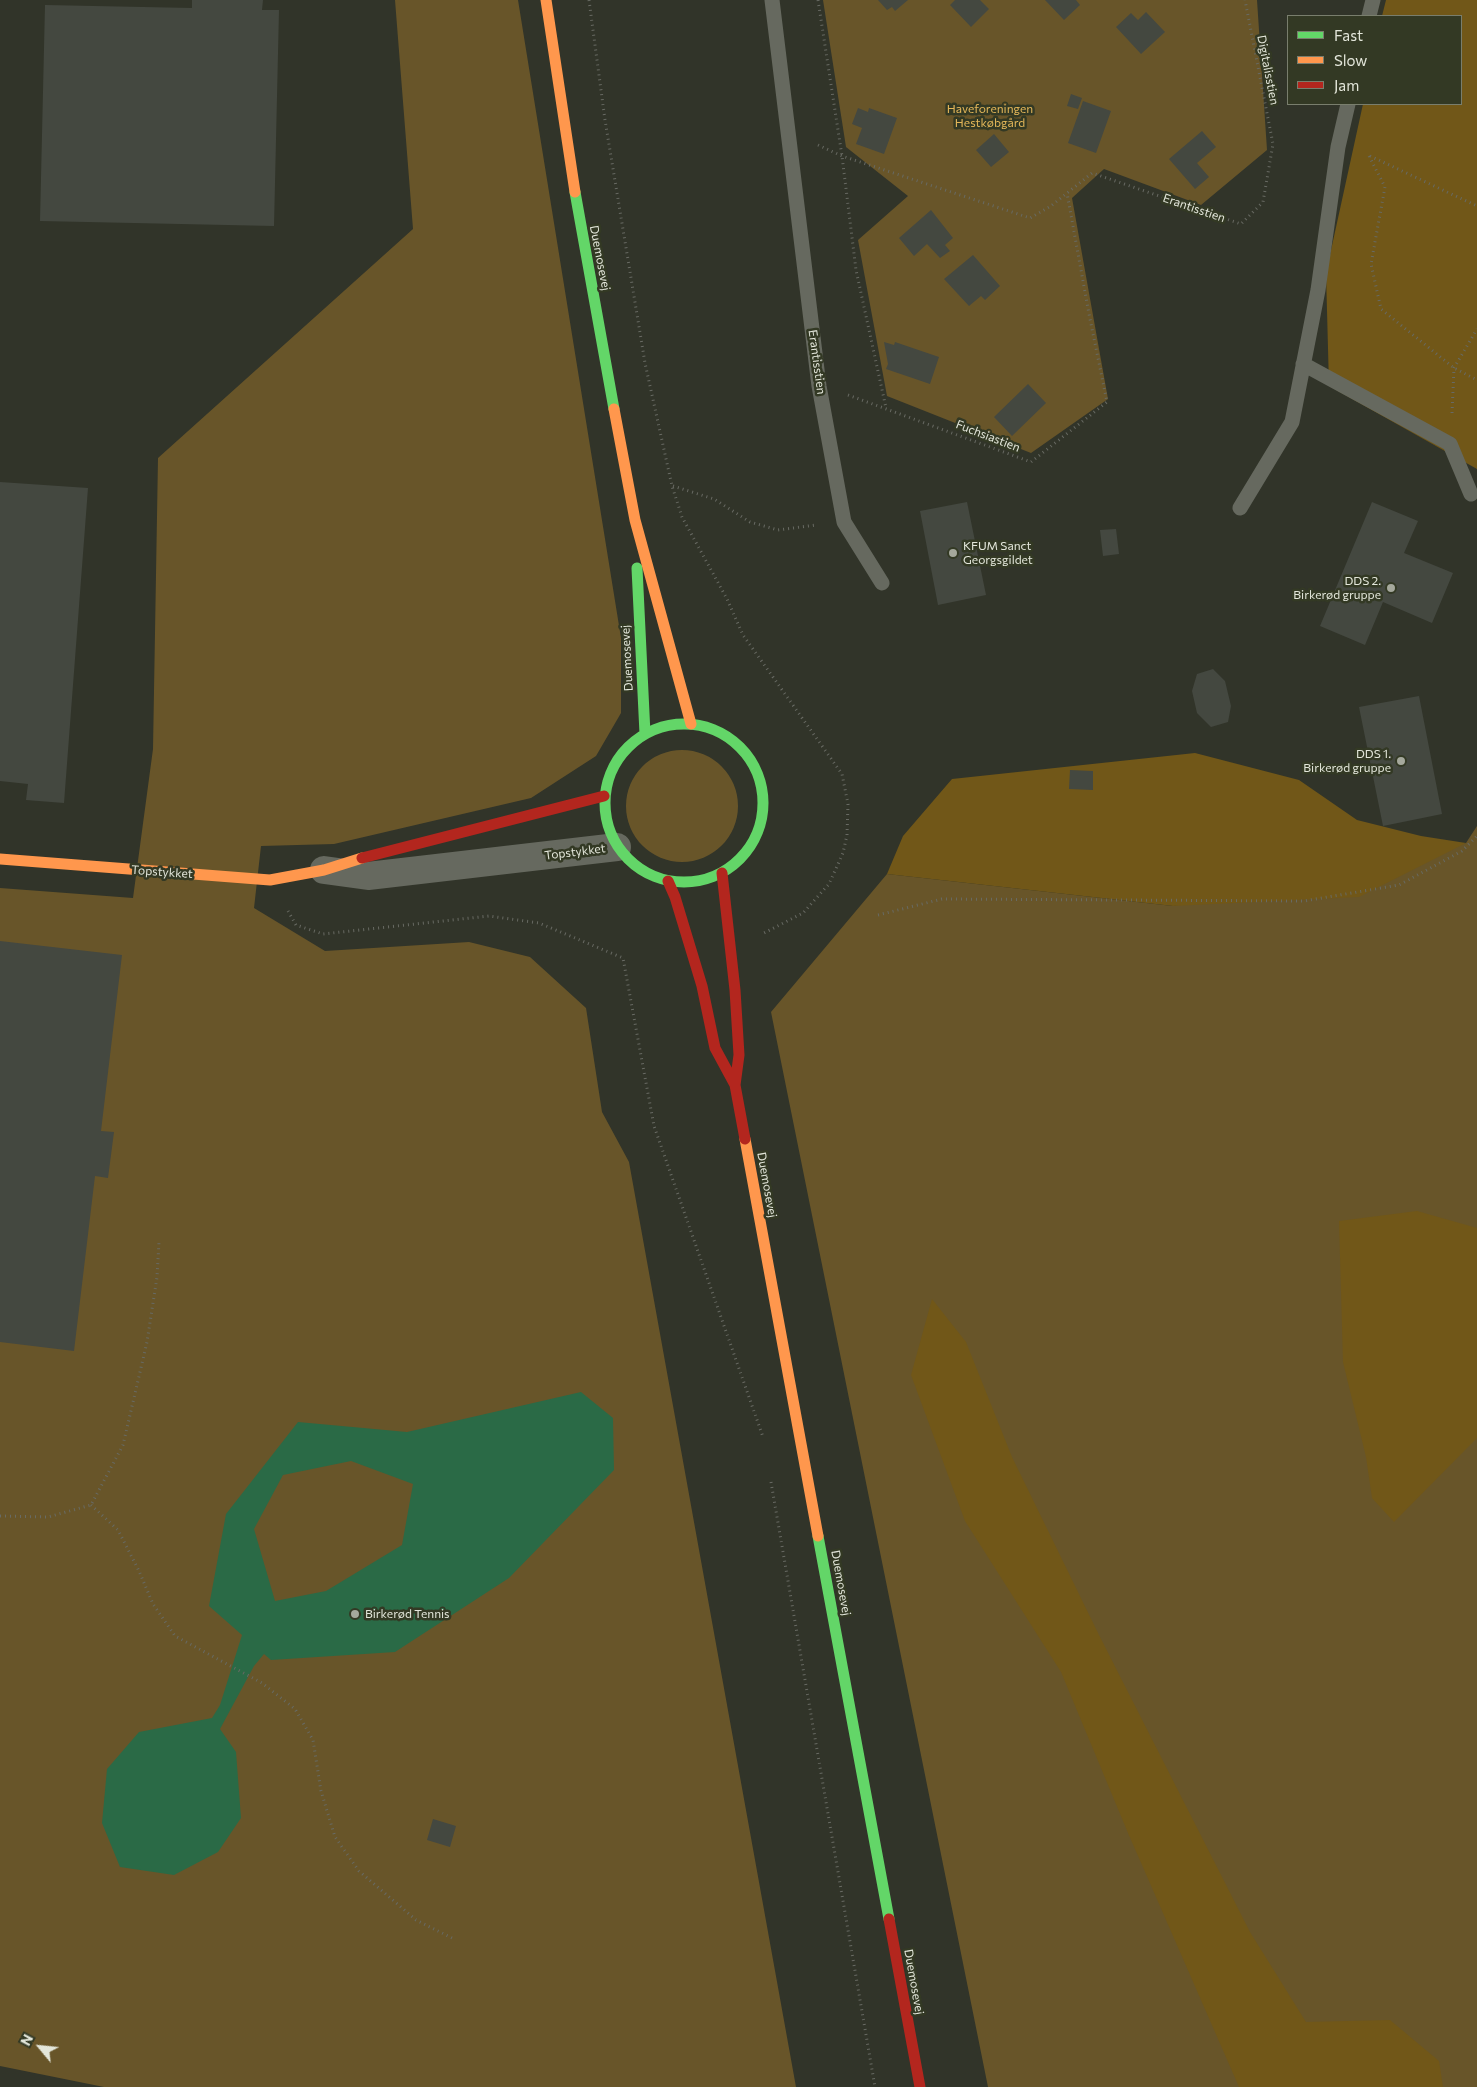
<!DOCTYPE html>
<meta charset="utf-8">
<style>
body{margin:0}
#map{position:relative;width:1477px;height:2087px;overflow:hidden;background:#313429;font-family:Commissioner,sans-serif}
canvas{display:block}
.legend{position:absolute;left:1287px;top:15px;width:175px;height:90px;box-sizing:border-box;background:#333924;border:1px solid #797e6d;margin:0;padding:6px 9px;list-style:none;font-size:15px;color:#e3e6da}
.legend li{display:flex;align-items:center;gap:10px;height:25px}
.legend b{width:25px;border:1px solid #797e6d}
.north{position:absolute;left:15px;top:2022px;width:50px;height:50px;-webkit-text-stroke:4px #333924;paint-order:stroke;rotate:298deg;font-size:14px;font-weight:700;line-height:20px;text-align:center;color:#e3e6da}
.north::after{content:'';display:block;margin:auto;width:18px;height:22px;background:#e3e6da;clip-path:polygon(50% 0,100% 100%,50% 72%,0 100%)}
</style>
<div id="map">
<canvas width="1477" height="2087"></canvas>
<ul class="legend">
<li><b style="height:6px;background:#63d668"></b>Fast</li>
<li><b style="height:6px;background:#ff974d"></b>Slow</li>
<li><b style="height:6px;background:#b3261e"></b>Jam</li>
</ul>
<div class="north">N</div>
</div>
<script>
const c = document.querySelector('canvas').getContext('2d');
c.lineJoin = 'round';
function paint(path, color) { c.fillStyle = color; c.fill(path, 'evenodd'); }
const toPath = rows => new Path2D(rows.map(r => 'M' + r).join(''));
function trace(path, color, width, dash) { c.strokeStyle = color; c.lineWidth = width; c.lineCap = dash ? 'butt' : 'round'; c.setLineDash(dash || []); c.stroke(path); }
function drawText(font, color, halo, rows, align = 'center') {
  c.font = font + ' Commissioner,sans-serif'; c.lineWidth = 5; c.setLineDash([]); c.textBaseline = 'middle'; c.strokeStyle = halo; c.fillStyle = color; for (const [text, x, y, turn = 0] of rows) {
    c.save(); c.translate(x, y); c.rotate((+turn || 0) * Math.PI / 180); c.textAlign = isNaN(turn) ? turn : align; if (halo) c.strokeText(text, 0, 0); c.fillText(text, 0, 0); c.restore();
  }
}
paint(toPath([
 [395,0,518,0,621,638,621,713,596,756,531,798,334,844,261,846,254,908,325,951,469,942,530,957,586,1008,602,1112,629,1162,796,2087,104,2087,0,2066,0,888,133,898,153,749,158,458,413,229],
 [823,0,1257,0,1267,150,1201,205,1104,169,1072,198,1108,399,1031,453,887,396,858,240,908,196,846,147],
 '626 806a56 56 0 1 1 112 0a56 56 0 1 1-112 0Z',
 [1477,826,1477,2087,988,2087,771,1012,887,874,1173,906,1466,843]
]), '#685529');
paint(toPath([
 [1386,0,1477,0,1477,469,1329,386,1326,273,1363,104,1461,104,1461,16,1382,16],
 [1195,753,1299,780,1357,820,1421,836,1466,843,1359,897,1173,906,887,874,903,836,952,779],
 [1417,1211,1477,1228,1477,1438,1394,1522,1372,1498,1366,1457,1343,1362,1339,1221],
 [932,1299,966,1342,1012,1457,1099,1635,1250,1932,1306,2022,1390,2020,1439,2061,1443,2087,1239,2087,1128,1833,1061,1672,965,1521,911,1375]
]), '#715718');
paint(toPath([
 [581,1392,613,1418,614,1470,509,1578,395,1652,271,1660,264,1654,254,1666,220,1729,236,1752,241,1818,218,1852,174,1875,120,1867,102,1823,107,1769,139,1732,212,1718,220,1705,242,1635,209,1606,226,1514,298,1422,407,1432],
 [351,1461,413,1484,402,1545,326,1591,275,1601,254,1529,283,1475]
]), '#2a6a46');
paint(toPath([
 [192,0,263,0,262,10,279,10,274,226,40,221,45,5,192,8],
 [878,0,908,0,895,11,892,7,887,10],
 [955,0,980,0,989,9,971,27,950,5],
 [1045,0,1076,0,1080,5,1064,20],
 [1146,12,1165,32,1141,54,1116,27,1131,13,1138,20],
 [1071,94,1082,98,1078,109,1067,106],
 [1083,101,1111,111,1096,153,1068,143],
 [858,108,868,112,869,108,897,118,884,154,856,144,862,128,852,124],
 [1202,131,1216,147,1197,163,1209,177,1195,189,1169,159],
 [994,134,1009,152,991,167,976,150],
 [931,210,953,238,945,245,950,251,940,258,927,244,914,256,899,238],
 [973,255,1000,286,985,300,981,296,969,306,944,279],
 [884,342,894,345,895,342,939,357,930,384,886,369,888,364],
 [1028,384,1046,403,1012,436,994,417],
 [0,482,88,488,64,803,26,800,28,784,0,781],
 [967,502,986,595,938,605,920,511],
 [1372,502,1418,521,1404,553,1453,573,1432,623,1383,602,1365,645,1320,626],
 [1116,529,1119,554,1103,556,1100,530],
 [1213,669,1225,681,1231,706,1228,722,1211,727,1197,713,1192,691,1197,674],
 [1419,696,1442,814,1383,826,1359,707],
 [1070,770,1093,771,1093,790,1069,789],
 [0,941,122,955,101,1131,114,1132,108,1178,95,1176,74,1351,0,1342],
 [433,1819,456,1826,450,1847,427,1840]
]), '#444840');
trace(toPath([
 [589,0,605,120,645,363,672,486,682,517,727,599,743,635,842,774,848,804,847,835,843,853,829,884,803,913,764,933],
 [818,0,842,156,856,270,886,408],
 [818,145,842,156,1030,218,1051,206,1092,173,1241,224,1263,202,1273,144,1245,0],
 [1369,156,1385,187,1371,264,1381,309,1454,368,1477,380],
 [1370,156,1477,206],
 [848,395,1031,462,1107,402,1089,314,1067,193],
 [1452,413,1454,368,1477,329],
 [673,486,714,499,750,522,778,530,816,525],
 [288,911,296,925,323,934,489,916,539,923,623,958,654,1126,763,1437],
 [878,915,942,899,1304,901,1399,885,1462,851,1477,836],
 [771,1482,875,2087],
 [91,1505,118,1530,139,1571,153,1604,175,1636,262,1683,295,1709,313,1740,321,1791,335,1837,359,1871,416,1920,452,1938],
 [0,1516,48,1517,91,1505,123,1445,147,1342,157,1277,159,1242]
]), '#686a63', 3, [1, 4]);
trace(toPath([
 [772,0,819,386,844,522,882,583],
 [1369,16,1373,0],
 [1303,364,1450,444,1471,494],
 [1240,508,1292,422,1318,290,1338,147,1348,104]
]), '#66695f', 15);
trace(toPath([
 [324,870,368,876,617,847]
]), '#66695f', 28);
trace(toPath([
 [575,192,614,409],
 [637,568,645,734],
 '605 803a79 79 0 1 1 158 0a79 79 0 1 1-158 0Z',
 [818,1536,889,1919]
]), '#63d668', 11);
trace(toPath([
 [546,0,575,192],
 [614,409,635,520,691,724],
 [0,859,270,880,324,870,362,858],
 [745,1139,818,1536]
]), '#ff974d', 11);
trace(toPath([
 [362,858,604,796],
 [722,873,735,990,739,1055,735,1085],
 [668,881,675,897,702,986,715,1048,735,1085,745,1139],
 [889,1919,920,2087]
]), '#b3261e', 11);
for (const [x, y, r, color] of [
 [953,553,5,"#a5a89c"],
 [1391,588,5,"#a5a89c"],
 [1401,761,5,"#a5a89c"],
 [355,1614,5,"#a5a89c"]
]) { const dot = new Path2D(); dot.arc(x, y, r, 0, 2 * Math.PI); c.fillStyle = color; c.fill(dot); trace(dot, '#333924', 2); }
drawText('12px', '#e3e6da', '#333924', [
 ["Digitalisstien",1268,70,79],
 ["Erantisstien",1194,208,19],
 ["Duemosevej",600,258,79],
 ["Erantisstien",817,362,82],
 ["Fuchsiastien",988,436,21],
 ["Duemosevej",627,658,-93],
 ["Topstykket",575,852,-7],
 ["Topstykket",162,872,4],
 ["Duemosevej",767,1185,80],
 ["Duemosevej",841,1583,80],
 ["Duemosevej",914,1982,80]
]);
drawText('12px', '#e4b759', '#333924', [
 ["Haveforeningen",990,109],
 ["Hestkøbgård",990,123]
]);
drawText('12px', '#e3e6da', '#333924', [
 ["KFUM Sanct",963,546],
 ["Georgsgildet",963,560],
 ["DDS 2.",1381,581,"right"],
 ["Birkerød gruppe",1381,595,"right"],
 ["DDS 1.",1391,754,"right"],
 ["Birkerød gruppe",1391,768,"right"],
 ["Birkerød Tennis",365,1614]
], 'left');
</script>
